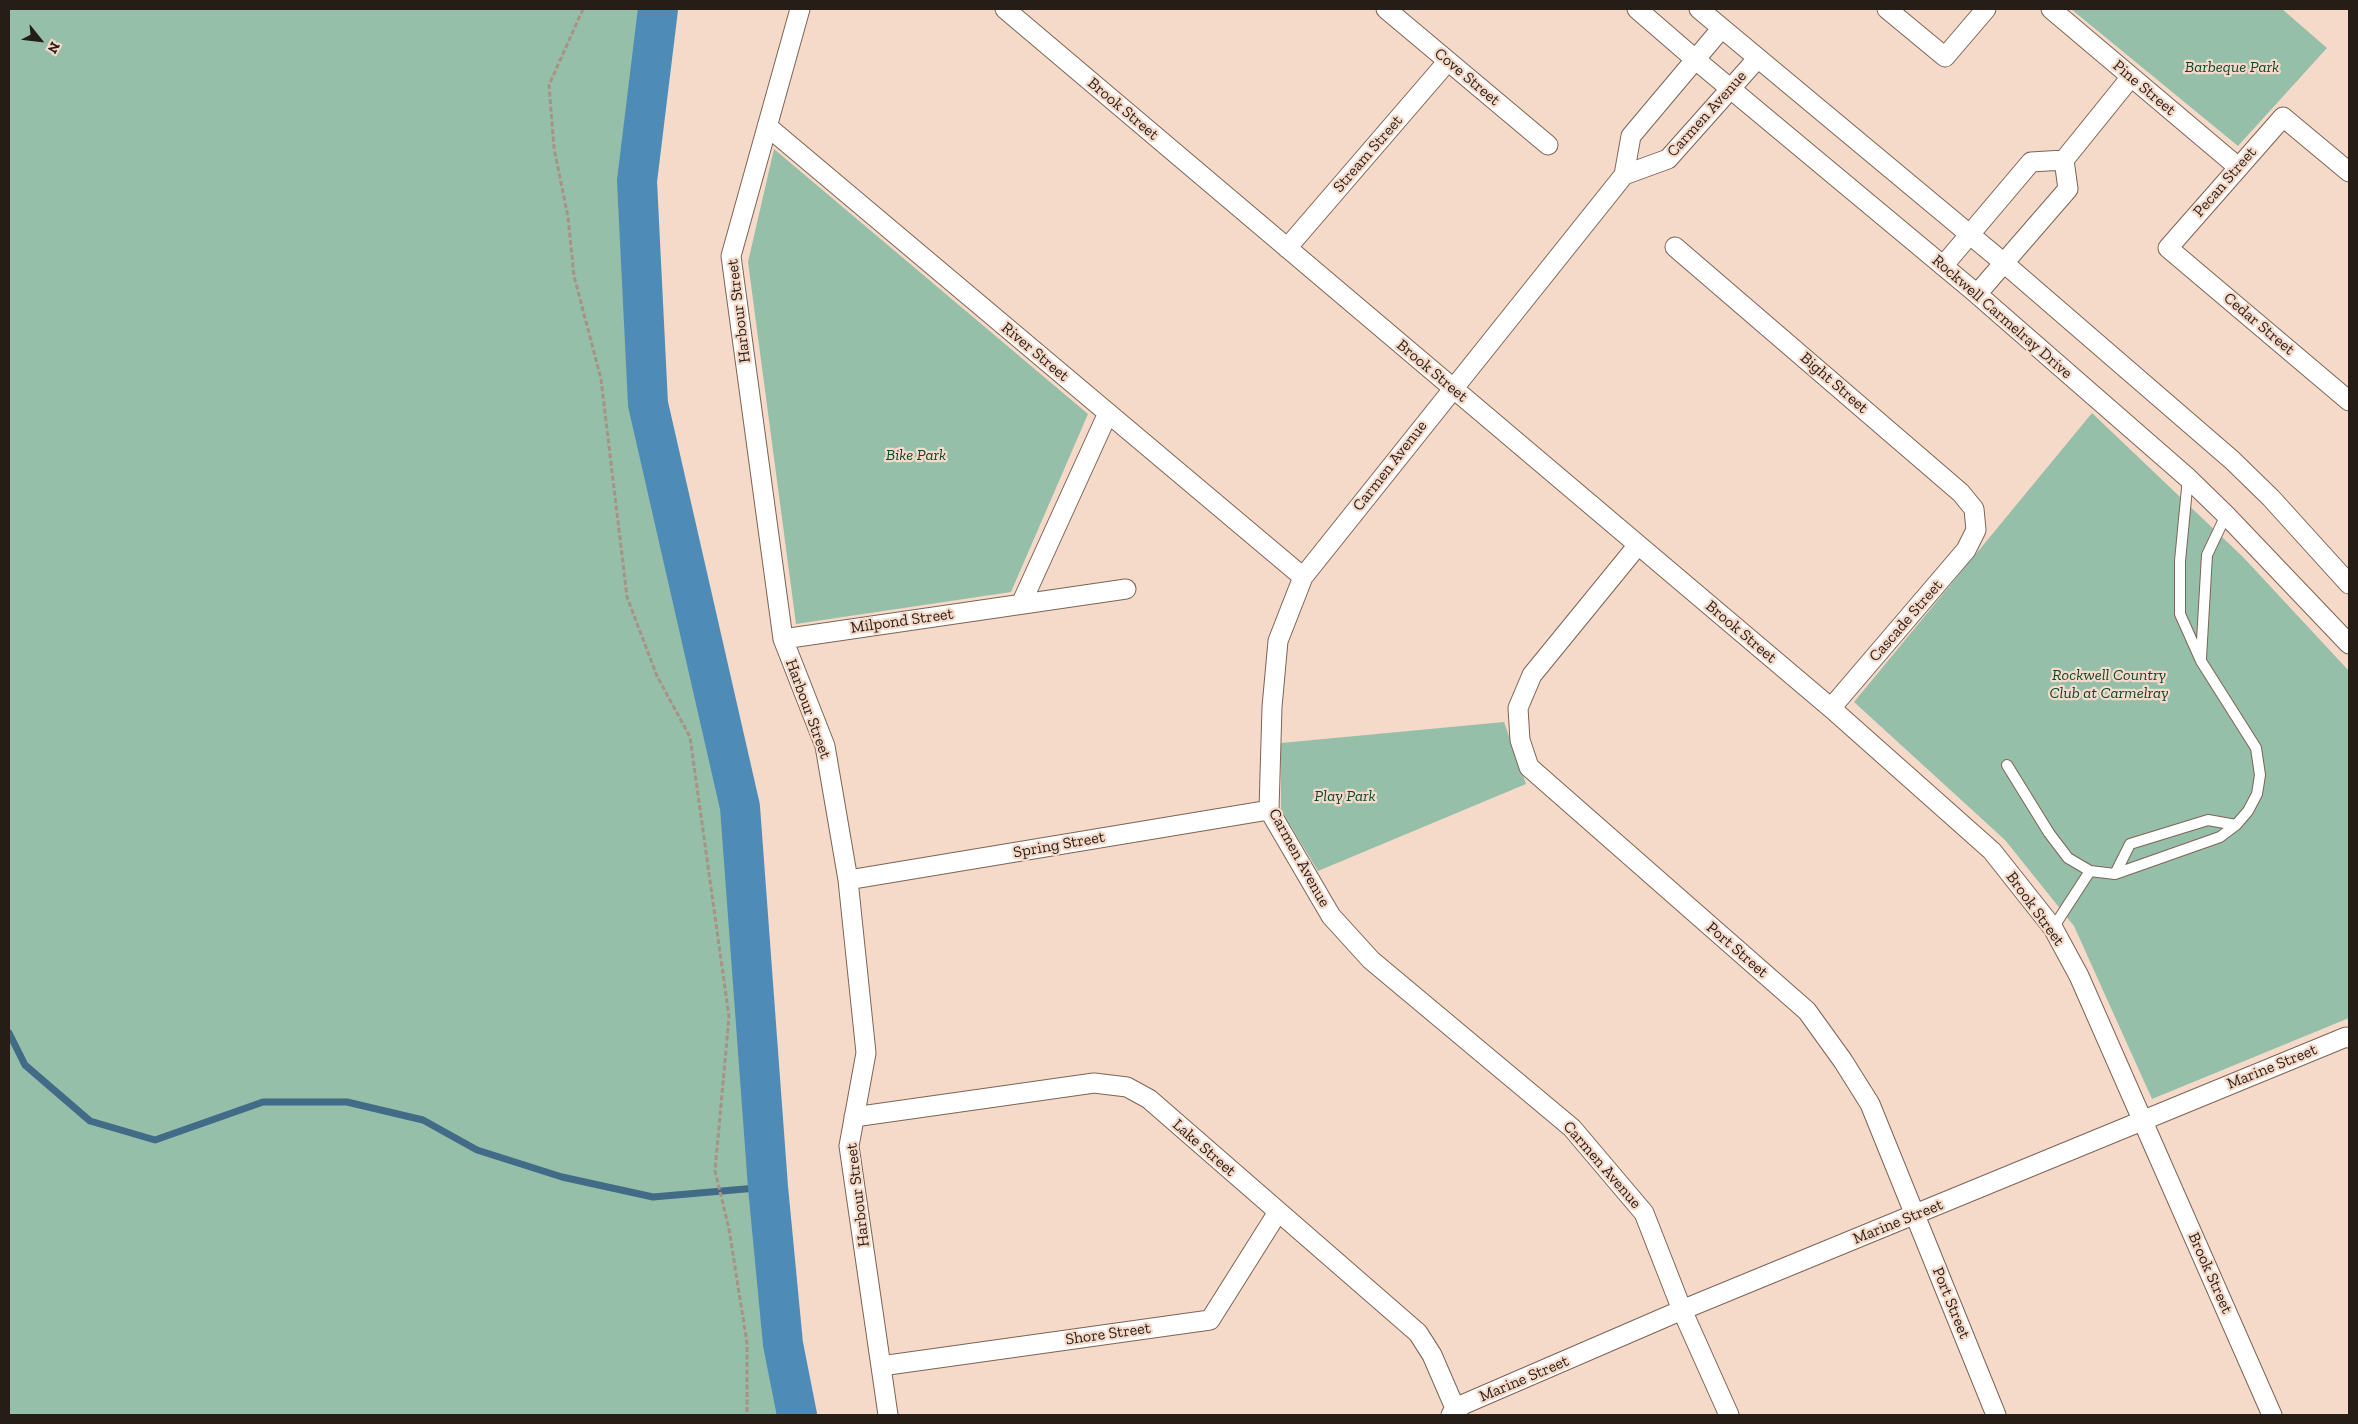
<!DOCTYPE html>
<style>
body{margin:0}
#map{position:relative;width:2358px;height:1424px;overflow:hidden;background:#f6dac9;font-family:"Zilla Slab",serif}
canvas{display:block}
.frame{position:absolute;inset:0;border:10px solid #271d17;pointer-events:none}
.north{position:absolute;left:15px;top:15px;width:50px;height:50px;-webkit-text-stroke:4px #f6dac9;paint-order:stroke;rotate:119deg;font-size:14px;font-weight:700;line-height:20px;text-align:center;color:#271d17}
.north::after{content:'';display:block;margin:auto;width:18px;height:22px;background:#271d17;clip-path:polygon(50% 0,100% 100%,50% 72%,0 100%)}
</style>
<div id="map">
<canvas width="2358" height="1424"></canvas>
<div class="frame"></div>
<div class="north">N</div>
</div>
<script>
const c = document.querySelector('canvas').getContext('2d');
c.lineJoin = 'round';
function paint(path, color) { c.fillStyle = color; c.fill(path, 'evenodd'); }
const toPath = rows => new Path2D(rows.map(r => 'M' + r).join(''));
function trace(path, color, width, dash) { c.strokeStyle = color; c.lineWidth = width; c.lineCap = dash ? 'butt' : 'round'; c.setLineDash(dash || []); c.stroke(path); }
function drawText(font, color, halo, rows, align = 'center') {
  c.font = font + ' "Zilla Slab",serif'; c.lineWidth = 4.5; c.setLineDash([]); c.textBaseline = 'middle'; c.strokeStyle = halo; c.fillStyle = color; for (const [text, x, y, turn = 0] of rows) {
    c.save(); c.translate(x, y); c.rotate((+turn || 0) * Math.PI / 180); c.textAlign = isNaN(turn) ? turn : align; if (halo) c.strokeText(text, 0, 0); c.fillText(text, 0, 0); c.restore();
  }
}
paint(toPath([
 [9,9,658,9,637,181,648,404,740,807,768,1187,783,1344,797,1415,9,1415],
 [2071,9,2282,9,2327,48,2238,146],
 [774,149,1088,414,1011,592,796,624,748,262],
 [2092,413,2243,557,2349,671,2349,1018,2152,1099,2074,926,2005,840,1854,702],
 [1504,722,1526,784,1318,871,1281,810,1281,743]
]), '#96bfa9');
trace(toPath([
 [9,1033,25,1065,90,1121,155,1140,263,1102,347,1102,423,1120,477,1150,562,1177,653,1197,768,1187]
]), '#426b87', 7);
trace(toPath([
 [658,9,637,181,648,404,740,807,768,1187,783,1344,797,1415]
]), '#4e8cb7', 40);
const service = toPath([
 [2201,658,2207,555,2226,515],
 [2007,765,2049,833,2068,858,2090,871,2115,874,2220,837,2236,825,2248,811,2257,794,2260,775,2256,748,2201,661,2180,614,2180,561,2188,478],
 [2115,874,2130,844,2208,820,2236,825],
 [2053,928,2090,871]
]);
const minor = toPath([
 [800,9,731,256,783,639,825,746,848,880,866,1053,849,1146,888,1415],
 [1005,9,1831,708,1992,851,2053,928,2079,976,2272,1415],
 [1386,9,1548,145],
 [1637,9,1696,60,1977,294,2188,478,2226,515,2349,644],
 [1699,9,2004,263,2232,460,2271,498,2349,584],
 [1887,9,1945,57,1986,9],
 [2051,9,2238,167],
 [1721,29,1631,136,1624,175,1303,577,1278,641,1272,707,1269,810,1331,916,1371,960,1572,1128,1644,1213,1682,1310,1729,1415],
 [767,126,1303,577],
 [2349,172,2283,117,2168,248,2349,401],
 [1624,175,1668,159,1757,59],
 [1675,247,1961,493,1974,509,1976,530,1966,550,1831,708],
 [1287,248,1448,61],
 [1943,266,2031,162,2064,160],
 [1977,294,2068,189,2064,160,2131,77],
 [1638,545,1532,675,1518,708,1520,740,1529,767,1807,1011,1843,1061,1870,1104,1996,1415],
 [1021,604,1108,413],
 [783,639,1126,589],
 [848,880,1269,810],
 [854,1117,1094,1083,1127,1087,1149,1099,1418,1333,1432,1355,1458,1415],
 [881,1366,1210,1320,1278,1212],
 [1451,1415,1455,1408,1682,1310,2346,1037,2349,1038]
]);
trace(service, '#7c6456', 12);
trace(minor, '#7c6456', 21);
trace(toPath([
 [583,9,549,85,554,148,568,217,574,276,601,379,627,597,657,676,690,737,729,1017,715,1171,729,1229,747,1343,747,1415]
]), '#a89286', 3, [5, 2.5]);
trace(service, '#fff', 10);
trace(minor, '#fff', 19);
drawText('italic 16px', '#09462e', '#f6dac9', [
 ["Barbeque Park",2232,67],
 ["Bike Park",916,455],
 ["Rockwell Country",2109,675],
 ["Club at Carmelray",2109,693],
 ["Play Park",1345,796]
]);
drawText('16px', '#271d17', '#f6dac9', [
 ["Cove Street",1467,77,40],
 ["Pine Street",2144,88,40],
 ["Brook Street",1123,109,40],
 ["Carmen Avenue",1707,114,-48],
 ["Stream Street",1368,154,-49],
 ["Pecan Street",2225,182,-49],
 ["Harbour Street",739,311,-97],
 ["Rockwell Carmelray Drive",2002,317,41],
 ["Cedar Street",2259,324,40],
 ["River Street",1035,352,40],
 ["Brook Street",1432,371,40],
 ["Bight Street",1834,383,41],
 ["Carmen Avenue",1390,466,-52],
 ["Milpond Street",902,621,-8],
 ["Cascade Street",1906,621,-49],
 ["Brook Street",1741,632,40],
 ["Harbour Street",808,709,70],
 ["Spring Street",1059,845,-10],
 ["Carmen Avenue",1299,858,61],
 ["Brook Street",2035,909,54],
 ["Port Street",1737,950,41],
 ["Marine Street",2272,1067,-22],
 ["Lake Street",1204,1148,41],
 ["Carmen Avenue",1602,1165,49],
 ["Harbour Street",858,1195,-97],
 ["Marine Street",1898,1222,-22],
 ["Brook Street",2210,1273,66],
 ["Port Street",1951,1303,68],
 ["Shore Street",1108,1334,-8],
 ["Marine Street",1524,1379,-23]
]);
</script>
